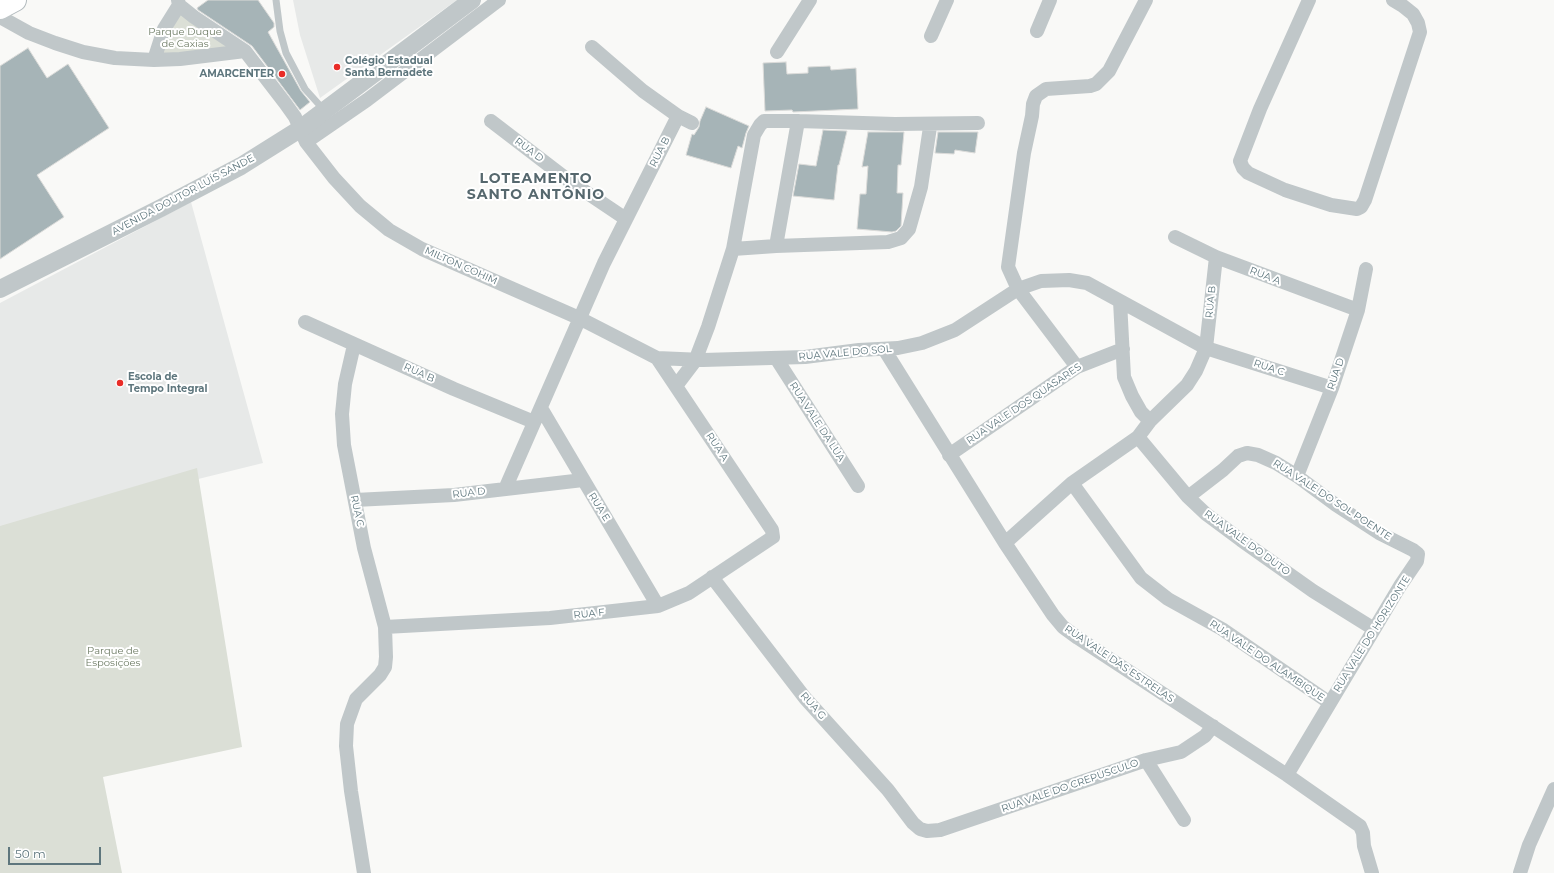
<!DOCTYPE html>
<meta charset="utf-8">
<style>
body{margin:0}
#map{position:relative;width:1554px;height:873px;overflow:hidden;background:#f9f9f7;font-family:Montserrat,sans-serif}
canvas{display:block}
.scale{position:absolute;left:8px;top:847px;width:93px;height:18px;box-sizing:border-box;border:2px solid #5e767d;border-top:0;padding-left:5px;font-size:12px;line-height:14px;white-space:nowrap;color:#5e767d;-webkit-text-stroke:3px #fff;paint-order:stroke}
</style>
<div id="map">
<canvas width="1554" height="873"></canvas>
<div class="scale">50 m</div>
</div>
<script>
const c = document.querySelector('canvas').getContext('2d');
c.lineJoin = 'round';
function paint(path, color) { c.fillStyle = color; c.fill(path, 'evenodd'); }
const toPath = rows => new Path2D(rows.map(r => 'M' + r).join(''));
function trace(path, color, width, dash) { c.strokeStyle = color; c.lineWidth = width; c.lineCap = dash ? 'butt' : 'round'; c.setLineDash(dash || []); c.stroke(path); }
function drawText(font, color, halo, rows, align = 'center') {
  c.font = font + ' Montserrat,sans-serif'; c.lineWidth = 4; c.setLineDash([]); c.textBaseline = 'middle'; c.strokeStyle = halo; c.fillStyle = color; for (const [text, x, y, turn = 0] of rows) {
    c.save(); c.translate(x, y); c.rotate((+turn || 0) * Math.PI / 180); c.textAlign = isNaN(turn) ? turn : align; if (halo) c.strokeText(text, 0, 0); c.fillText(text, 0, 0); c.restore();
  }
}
paint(toPath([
 [293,0,457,0,320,98,300,35],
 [191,202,263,463,0,528,0,303]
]), '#e7e9e8');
paint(toPath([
 [179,5,245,50,154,60],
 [197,468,242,747,103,777,122,873,0,873,0,526]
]), '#dbdfd6');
const building = toPath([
 [208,0,258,0,274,23,274,27,268,32,301,91,310,102,300,110,252,46,198,10,197,8,208,0],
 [28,48,47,78,68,64,109,128,37,175,64,217,0,259,0,66,28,48],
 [786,62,787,74,808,73,808,67,830,66,831,70,856,68,858,109,793,112,792,110,765,111,763,63,786,62],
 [706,107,749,126,746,133,742,148,738,146,731,168,686,155,692,134,694,135,699,127,700,121,706,107],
 [823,130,847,131,839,165,838,165,834,200,793,196,799,164,816,166,823,130],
 [868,132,904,132,901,165,898,165,897,193,903,193,901,226,896,231,892,232,857,229,860,194,866,194,868,166,862,167,868,132],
 [938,132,978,132,975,153,955,150,954,154,935,153,938,132]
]);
paint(building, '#a6b4b7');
trace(building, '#dbdbd9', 1);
const primary = toPath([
 [0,8,15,0]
]);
trace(primary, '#b3bbbe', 24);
trace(toPath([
 [276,0,280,31,286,53,305,89,324,110]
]), '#c0c7c9', 7);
trace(toPath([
 [178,0,179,5,194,17,245,51,285,103,295,117,306,142,334,178,360,206,389,230,422,249,579,318,657,358,703,360,805,357,859,350,898,348,922,343,955,330,1018,289,1041,281,1069,280,1087,283,1206,348,1332,388],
 [1309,0,1260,109,1240,161,1243,168,1248,173,1285,190,1331,205,1357,209,1361,207,1365,200,1420,32,1418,23,1413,14,1403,6,1393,0],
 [0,17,29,33,55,43,83,52,115,58,154,60,180,59,245,51],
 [1037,31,1050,0],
 [931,36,947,0],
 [592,47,643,91,678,116,692,123],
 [777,52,810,0],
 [154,60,164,29,179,5],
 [491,121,568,180,626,219],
 [306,142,367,100,499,0],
 [1175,237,1216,257,1358,310],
 [776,246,798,121],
 [733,249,776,246,888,242,901,238,909,229,921,187,930,127,929,124],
 [1120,301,1124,377,1132,396,1141,412,1150,421],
 [305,322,454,389,534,422],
 [354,345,345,384,342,414,344,445,364,548,385,627,386,657,385,667,380,675,356,699,347,724,346,746,351,791,364,873],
 [884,349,1005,543,1053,615,1063,627,1078,638,1287,775,1360,826,1363,833,1364,846,1372,873],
 [776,358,858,486],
 [1077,367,1018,289,1008,267,1024,153,1032,116,1033,104,1036,96,1046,89,1090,86,1096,84,1109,71,1146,0],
 [676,386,695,361,708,327,733,249,754,135,760,125,764,121,798,121,895,124,978,123],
 [541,408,658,606],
 [1138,437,1188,497,1206,514,1241,540,1313,591,1374,629],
 [949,455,1077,367,1123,349],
 [1297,476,1332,388,1358,310,1366,269],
 [1072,483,1141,578,1168,599,1222,629,1330,703],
 [505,489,604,263,678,116],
 [1188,497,1223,470,1238,456,1247,453,1258,455,1276,463,1297,476,1336,505,1379,533,1413,550,1418,554,1417,561,1400,586,1287,775],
 [355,500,454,495,583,480],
 [1005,543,1072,483,1138,437,1150,421,1187,385,1196,371,1206,348,1216,257],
 [712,577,805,698,888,790,913,823,920,829,927,831,940,830,1146,760,1181,752,1205,736,1213,726],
 [385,627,550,618,658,606,689,593,773,537,772,530,760,512,657,358],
 [1146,760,1184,820],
 [1520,873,1529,845,1554,789]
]), '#c0c7c9', 14);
trace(toPath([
 [0,289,161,208,241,166,300,129,472,0]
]), '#c0c7c9', 18);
trace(primary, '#fff', 22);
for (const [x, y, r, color] of [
 [337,67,4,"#e92c27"],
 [282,74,4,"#e92c27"],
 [120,383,4,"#e92c27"]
]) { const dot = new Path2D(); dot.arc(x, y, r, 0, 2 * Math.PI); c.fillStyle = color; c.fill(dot); trace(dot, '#fff', 1.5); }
drawText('10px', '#6c7a63', '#fff', [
 ["Parque Duque",185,32],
 ["de Caxias",185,44],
 ["Parque de",113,651],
 ["Esposições",113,663]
]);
drawText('bold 10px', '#5e767d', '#fff', [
 ["Colégio Estadual",345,61],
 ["Santa Bernadete",345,73],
 ["AMARCENTER",274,74,"right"],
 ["Escola de",128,377],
 ["Tempo Integral",128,389]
], 'left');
drawText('10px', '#5e767d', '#fff', [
 ["RUA D",529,150,37],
 ["RUA B",660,152,-63],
 ["AVENIDA DOUTOR LUÍS SANDE",183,195,-28],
 ["MILTON COHIM",461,266,24],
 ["RUA A",1265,276,21],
 ["RUA B",1211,302,-84],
 ["RUA VALE DO SOL",845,353,-5],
 ["RUA C",1269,368,18],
 ["RUA B",419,373,24],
 ["RUA D",1336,374,-71],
 ["RUA VALE DOS QUASARES",1024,404,-34],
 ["RUA VALE DA LUA",817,422,57],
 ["RUA A",717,447,57],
 ["RUA D",469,493,-6],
 ["RUA VALE DO SOL POENTE",1332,500,33],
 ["RUA E",599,507,58],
 ["RUA C",357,511,78],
 ["RUA VALE DO DUTO",1247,543,36],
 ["RUA F",589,614,-5],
 ["RUA VALE DO HORIZONTE",1372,634,-58],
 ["RUA VALE DO ALAMBIQUE",1267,661,34],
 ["RUA VALE DAS ESTRELAS",1119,664,34],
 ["RUA G",813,706,49],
 ["RUA VALE DO CREPUSCULO",1070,786,-19]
]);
c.letterSpacing = '1px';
drawText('bold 14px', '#56686e', '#fff', [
 ["LOTEAMENTO",536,179],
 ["SANTO ANTÔNIO",536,195]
]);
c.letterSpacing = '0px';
</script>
